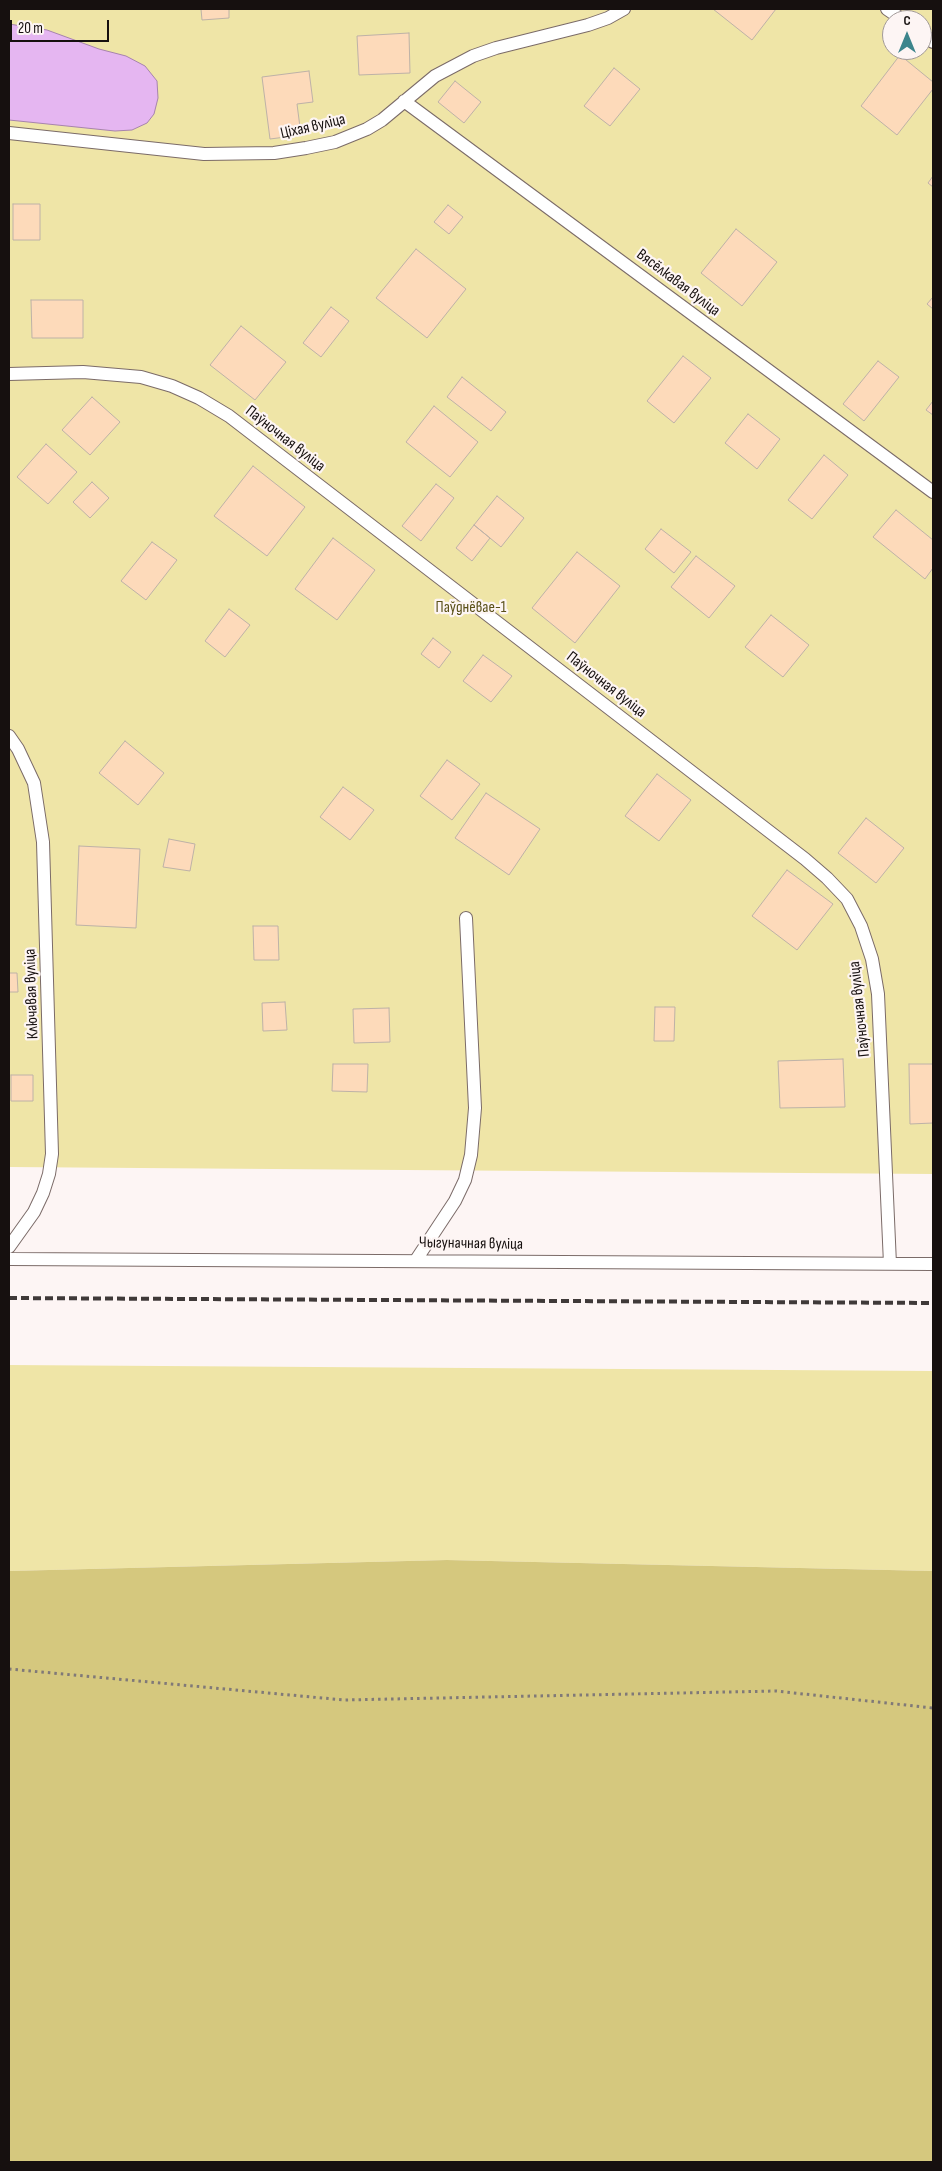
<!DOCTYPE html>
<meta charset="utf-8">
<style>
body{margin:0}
#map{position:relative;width:942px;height:2171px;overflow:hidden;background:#fdf5f4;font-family:"Sofia Sans Condensed",sans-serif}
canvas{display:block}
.frame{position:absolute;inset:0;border:10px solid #16100f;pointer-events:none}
.north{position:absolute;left:882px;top:10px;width:50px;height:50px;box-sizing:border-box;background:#fdf5f4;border:1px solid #a19998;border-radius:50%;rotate:0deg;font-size:14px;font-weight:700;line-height:20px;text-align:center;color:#16100f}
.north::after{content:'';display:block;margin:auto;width:18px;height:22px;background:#3d858c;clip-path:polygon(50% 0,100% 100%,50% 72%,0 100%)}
.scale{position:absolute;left:10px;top:20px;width:99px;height:22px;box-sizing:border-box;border:2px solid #16100f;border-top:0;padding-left:6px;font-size:15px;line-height:18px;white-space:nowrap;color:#16100f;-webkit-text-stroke:4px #fdf5f4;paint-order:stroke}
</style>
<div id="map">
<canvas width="942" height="2171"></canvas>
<div class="frame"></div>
<div class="north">С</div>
<div class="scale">20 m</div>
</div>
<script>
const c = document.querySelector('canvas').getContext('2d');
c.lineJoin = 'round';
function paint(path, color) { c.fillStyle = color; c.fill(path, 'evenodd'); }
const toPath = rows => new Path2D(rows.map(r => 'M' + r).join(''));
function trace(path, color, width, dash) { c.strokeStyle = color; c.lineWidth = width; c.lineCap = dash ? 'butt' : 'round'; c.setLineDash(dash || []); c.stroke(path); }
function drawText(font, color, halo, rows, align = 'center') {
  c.font = font + ' "Sofia Sans Condensed",sans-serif'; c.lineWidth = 4.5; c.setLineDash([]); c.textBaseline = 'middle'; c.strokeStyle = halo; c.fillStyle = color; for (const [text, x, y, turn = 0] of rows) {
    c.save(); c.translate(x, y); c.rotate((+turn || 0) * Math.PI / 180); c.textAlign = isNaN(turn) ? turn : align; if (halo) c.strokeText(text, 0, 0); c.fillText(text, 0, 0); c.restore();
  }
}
paint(toPath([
 [9,9,933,9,933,1174,9,1167],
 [892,20,922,20,922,50,892,50],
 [9,1365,933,1371,933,1571,447,1560,9,1571]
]), '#efe5a7');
paint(toPath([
 [447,1560,933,1571,933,2162,9,2162,9,1571]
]), '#d5c87e');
const water = toPath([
 [9,24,47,30,99,49,126,56,145,66,157,81,158,98,154,114,147,123,132,130,115,131,9,120,9,24]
]);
paint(water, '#e5b6f1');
trace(water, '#a784ad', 1);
const building = toPath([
 [201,9,229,9,229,18,202,20,201,9],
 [713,9,776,9,752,40,713,9],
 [409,33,410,73,359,75,357,36,409,33],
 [900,55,933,82,933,89,897,135,861,106,900,55],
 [614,68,640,89,610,126,584,106,614,68],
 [309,71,313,102,297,104,301,135,270,139,262,77,309,71],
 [455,81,481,102,464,123,438,102,455,81],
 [933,176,933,187,928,183,933,176],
 [13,204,40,204,40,240,13,240,13,204],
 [448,205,463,217,449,234,434,222,448,205],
 [736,229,777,262,742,306,701,273,736,229],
 [416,249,466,289,427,338,376,298,416,249],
 [933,297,933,309,927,304,933,297],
 [31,300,83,300,83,338,32,338,31,300],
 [331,307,349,321,321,357,303,343,331,307],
 [241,326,286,362,255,400,210,365,241,326],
 [683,356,711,378,674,423,647,401,683,356],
 [878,361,899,377,864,421,843,404,878,361],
 [462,377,506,412,491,431,447,397,462,377],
 [92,397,120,422,90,455,62,430,92,397],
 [933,401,933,415,926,410,933,401],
 [434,406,478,442,450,477,406,442,434,406],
 [748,414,780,439,757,469,725,443,748,414],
 [46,444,77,472,48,504,17,477,46,444],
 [824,455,848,475,812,519,788,500,824,455],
 [253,466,305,507,267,556,214,516,253,466],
 [92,482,109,498,90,518,73,502,92,482],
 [436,484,454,498,421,541,402,526,436,484],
 [497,496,524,518,501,547,474,525,497,496],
 [896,510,933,540,933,568,925,579,873,537,896,510],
 [474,525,490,538,472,561,456,548,474,525],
 [661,529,691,552,674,573,645,549,661,529],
 [333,538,375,570,337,620,295,589,333,538],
 [152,542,177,560,146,600,121,581,152,542],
 [577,552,620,586,575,643,532,608,577,552],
 [696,556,735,586,709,618,671,587,696,556],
 [229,609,250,625,225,657,205,641,229,609],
 [771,615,809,645,783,677,745,647,771,615],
 [433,638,451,652,439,668,421,654,433,638],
 [483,655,512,676,491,702,463,681,483,655],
 [125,741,164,773,138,805,99,773,125,741],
 [447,760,480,784,452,820,420,796,447,760],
 [657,774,691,800,659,841,625,816,657,774],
 [343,787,374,810,350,840,320,817,343,787],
 [486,793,540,829,509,875,455,838,486,793],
 [866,818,904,848,876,883,838,853,866,818],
 [169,839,195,844,190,871,163,867,169,839],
 [79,846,140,849,136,928,76,925,79,846],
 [787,870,833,904,797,950,752,916,787,870],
 [253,926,278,926,279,960,254,960,253,926],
 [9,973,17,973,18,992,9,992,9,973],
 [285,1002,287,1030,263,1031,262,1003,285,1002],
 [655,1007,675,1007,674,1041,654,1041,655,1007],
 [389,1008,390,1042,354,1043,353,1009,389,1008],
 [843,1059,845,1107,780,1108,778,1061,843,1059],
 [333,1064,368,1064,367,1092,332,1091,333,1064],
 [909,1064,933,1064,933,1123,910,1124,909,1064],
 [11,1075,33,1075,33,1101,11,1101,11,1075]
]);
paint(building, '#fddaba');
trace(building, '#beb2a7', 1);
const service = toPath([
 [887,9,903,20],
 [922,34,933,42],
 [404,101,933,492],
 [9,133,204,154,274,153,306,148,335,142,367,129,382,120,435,76,473,56,496,48,588,25,608,18,624,9],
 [9,374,83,372,141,377,172,386,199,398,229,416,805,859,827,878,847,899,861,926,872,959,878,994,890,1264],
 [9,736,18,749,34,783,43,842,52,1154,49,1174,43,1193,34,1212,9,1247],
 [9,1259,933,1264],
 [416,1260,455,1201,465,1180,471,1155,475,1108,466,918]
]);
trace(service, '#7b6b68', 14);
trace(toPath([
 [9,1669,344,1700,776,1691,933,1708]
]), '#807978', 3, [2.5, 4]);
trace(service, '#fff', 12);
trace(toPath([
 [9,1298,933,1303]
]), '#3f3938', 4, [8, 4]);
drawText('16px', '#16100f', '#fdf5f4', [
 ["Ціхая вуліца",313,127,-13],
 ["Вясёлкавая вуліца",678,283,37],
 ["Паўночная вуліца",285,439,38],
 ["Паўночная вуліца",606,685,38],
 ["Ключавая вуліца",32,994,-92],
 ["Паўночная вуліца",860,1009,-96],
 ["Чыгуначная вуліца",471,1244,1]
]);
drawText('16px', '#5a5018', '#fdf5f4', [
 ["Паўднёвае-1",471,608]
]);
</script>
